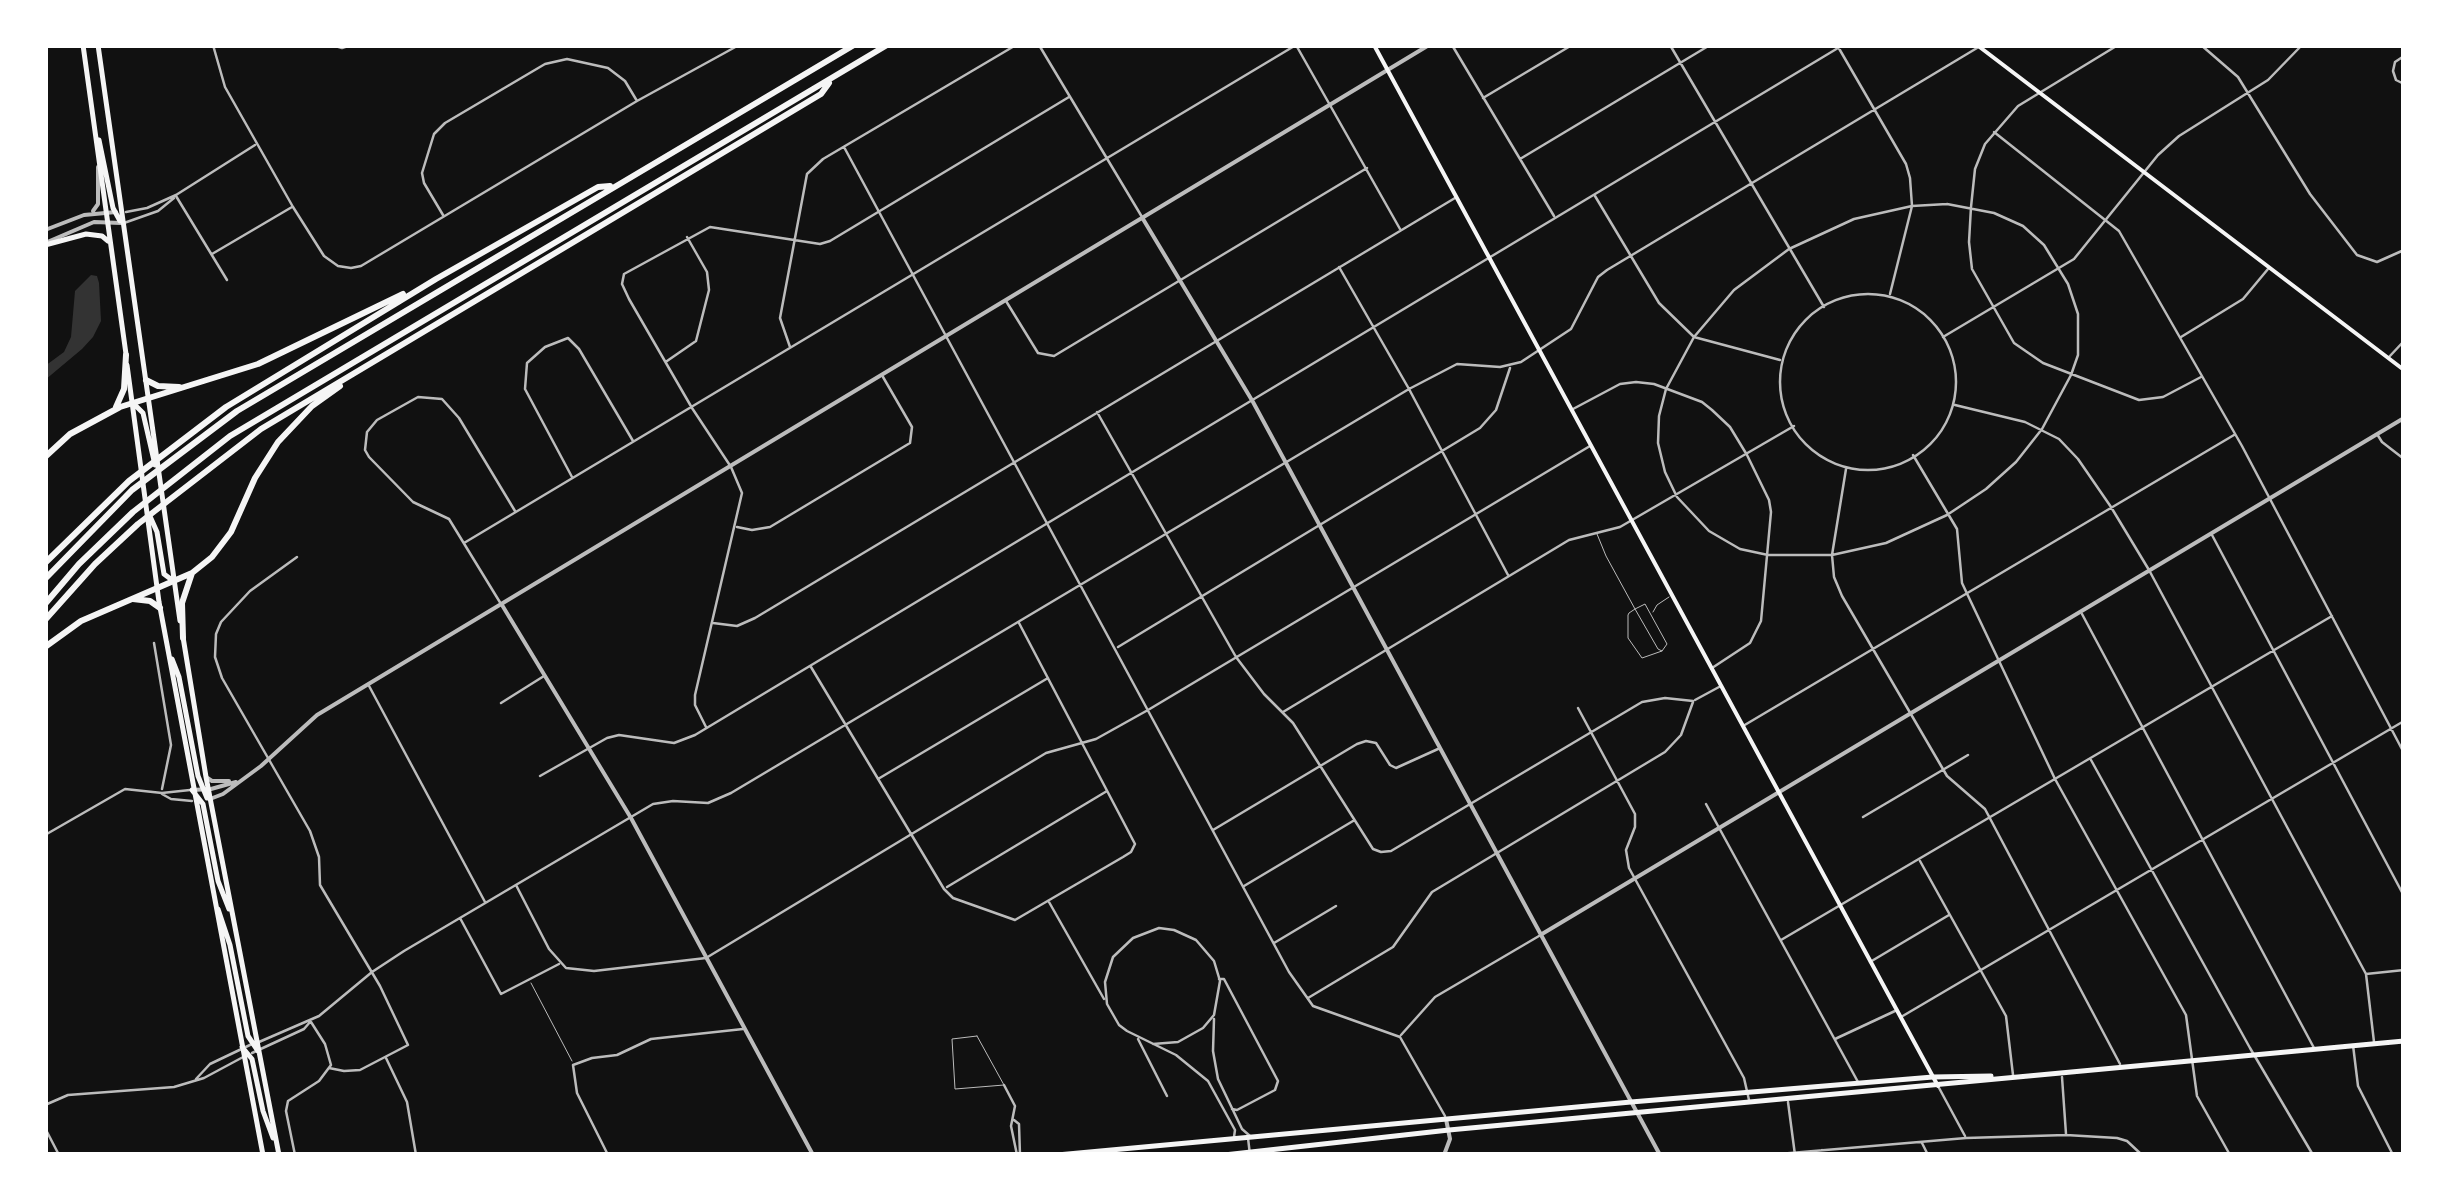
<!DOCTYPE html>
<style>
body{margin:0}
#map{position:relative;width:2449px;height:1200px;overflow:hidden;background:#111;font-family:"Source Sans 3",sans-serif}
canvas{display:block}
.frame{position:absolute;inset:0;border:48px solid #fff;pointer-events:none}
</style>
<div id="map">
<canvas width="2449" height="1200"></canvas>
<div class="frame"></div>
</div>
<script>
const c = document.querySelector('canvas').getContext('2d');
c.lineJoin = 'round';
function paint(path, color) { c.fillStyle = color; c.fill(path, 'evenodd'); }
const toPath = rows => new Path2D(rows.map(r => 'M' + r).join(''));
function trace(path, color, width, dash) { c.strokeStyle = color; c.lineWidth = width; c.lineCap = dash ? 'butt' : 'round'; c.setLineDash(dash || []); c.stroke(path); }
paint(toPath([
 [91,275,97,276,99,283,101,321,93,337,82,349,45,380,45,366,64,352,71,337,75,291]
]), '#333');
trace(toPath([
 [1597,534,1606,556,1635,609,1658,649,1662,651,1667,644,1645,604,1635,609,1629,613,1628,615,1628,638,1642,658,1662,651],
 [1653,612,1657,605,1669,597],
 [531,983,572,1061],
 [977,1036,1004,1085,955,1089,952,1039,977,1036]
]), '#bcbcbc', 1);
trace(toPath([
 [213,45,225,87,293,207,324,256,338,266,351,268,361,266,637,101,739,45],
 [332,45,342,48,351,45],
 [1039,45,1142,217],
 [1296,45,1400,229],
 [1452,45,1554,216],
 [1670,45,1824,307],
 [1837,45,1906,164,1910,178,1912,206,1890,294],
 [2118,45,2018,106,1985,144,1975,169,1971,207,1969,242,1972,269,2014,343,2043,363,2139,400,2163,397,2201,377],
 [2201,45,2238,77,2310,194,2357,255,2377,262,2404,250],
 [2404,56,2395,62,2393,71,2396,80,2404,84],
 [1483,98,1572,45],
 [1994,132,2119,231,2242,446,2404,753],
 [844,147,1289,972,1313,1006,1400,1037,1445,1116],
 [1520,159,1710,45],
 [176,196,227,280],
 [1595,196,1659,303,1694,337,1780,360],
 [1947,204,1994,213,2023,226,2044,245,2068,284,2078,314,2078,355,2071,375,2042,429,2016,462,1986,489,1947,515,1886,543,1832,555,1768,555,1740,549,1709,531,1677,497,1665,472,1658,443,1659,416,1666,389,1694,337,1734,290,1789,249,1854,219,1912,206,1947,204],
 [126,212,147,208,176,195,255,145],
 [443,215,424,183,422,173,434,134,445,123,545,64,567,59,608,68,625,81,637,101],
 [124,223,158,211,174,198],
 [212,254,292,207],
 [1339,267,1409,389,1508,575],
 '1780 382a88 88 0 1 1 176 0a88 88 0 1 1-176 0Z',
 [1006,301,1038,353,1054,356,1367,168],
 [1943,337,2074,259,2158,155,2179,136,2268,80,2302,45],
 [2181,337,2243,299,2268,269],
 [790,347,780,318,807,174,823,159,1016,45],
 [2389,357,2404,341],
 [667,361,696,341,709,290,707,272,687,237],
 [1955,405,2025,422,2059,439,2078,459,2111,507,2149,570,2366,974,2374,1042],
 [1573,409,1620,384,1636,382,1654,384,1702,402,1712,410,1730,427,1747,455,1769,500,1771,512,1761,621,1750,643,1712,668],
 [1097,412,1236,657,1264,694,1293,723,1373,849,1381,852,1391,851,1642,702,1665,698,1693,701],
 [2377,434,2382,442,2404,459],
 [1913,455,1957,529,1962,583,2055,779,2186,1015,2197,1096,2230,1155],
 [1846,469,1832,555,1834,577,1842,596,1947,776,1985,809,2120,1064],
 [572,477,525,389,527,363,545,347,568,338,579,349,633,441],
 [737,527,752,530,770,527,910,443,912,427,883,377],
 [2212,535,2404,896],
 [464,543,1296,45],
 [297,557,250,591,221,622,216,634,215,657,222,678,310,831,319,857,320,885,380,986,408,1045,360,1070,344,1071,329,1068],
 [501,604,449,519,413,502,369,457,365,450,367,432,377,420,418,397,442,399,459,418,515,511],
 [2082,614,2314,1048],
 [713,623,737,626,755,618,1455,198],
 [154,643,171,745,162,789],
 [1118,647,1480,428,1496,410,1510,368],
 [811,667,944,889,953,898,1015,920,1123,857,1131,852,1135,844,1019,623],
 [368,684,485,902],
 [1695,700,1719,687],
 [501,703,544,676],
 [1578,708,1635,814,1635,827,1626,850,1629,868,1744,1078,1749,1100],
 [1283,712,1569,540,1620,527,1794,426],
 [1743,726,2234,435],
 [706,727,695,705,695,695,742,493,731,467,692,408,629,299,622,284,624,274,710,227,820,244,830,241,1069,97],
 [2091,760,2250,1048,2313,1155],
 [540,776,607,738,619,735,674,743,695,735,1843,45],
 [878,779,1048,678],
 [162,794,171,799,192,801],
 [1706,804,1858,1082],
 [1863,817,1968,755],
 [1213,830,1357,744,1366,741,1376,743,1390,765,1396,768,1438,749],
 [45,835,125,789,162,793,190,790],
 [1920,861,2006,1016,2013,1075],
 [516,885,549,949,566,968,594,971,706,958,1046,753,1096,739,1148,710,1590,446],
 [1244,886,1353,821],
 [947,887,1107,791],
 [1049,902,1104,999],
 [460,918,501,994,559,964],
 [1781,940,2332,616],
 [1274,943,1336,906],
 [1870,962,1949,915],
 [2366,974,2404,970],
 [1219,979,1224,979,1278,1081,1275,1090,1237,1110,1232,1109],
 [1308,998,1393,947,1432,892,1665,752,1681,735,1693,702],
 [1901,1017,2404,721],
 [1214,1019,1213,1051,1218,1079,1242,1129,1250,1136],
 [1401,1035,1435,997,1539,936],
 [1138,1039,1167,1096],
 [1835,1039,1895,1011],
 [259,1042,319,1016,372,972,404,951,653,804,673,801,708,803,731,793,1409,389,1457,364,1500,367,1521,362,1571,329,1598,277,1607,270,1982,45],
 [1153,1044,1178,1042,1203,1028,1214,1015,1220,981,1214,961,1196,940,1174,930,1159,928,1133,938,1113,957,1105,982,1107,1004,1119,1025,1127,1031,1176,1055,1208,1081,1235,1130,1234,1137],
 [2353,1045,2358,1086,2393,1155],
 [252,1053,304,1029,310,1022],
 [386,1058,407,1102,416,1155],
 [2062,1077,2066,1134],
 [196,1079,210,1064,252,1044],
 [1004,1085,1015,1106,1011,1126,1017,1155],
 [1938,1086,1965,1136],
 [1788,1102,1795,1155],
 [45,1105,68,1095,174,1087,204,1078,245,1056],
 [1014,1120,1019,1124,1020,1155],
 [45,1128,59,1155],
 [1248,1138,1250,1155],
 [1922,1143,1928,1155],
 [295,1155,286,1111,288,1101,319,1081,331,1065,325,1044,311,1022],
 [608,1155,577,1093,573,1065,592,1058,617,1055,651,1039,743,1029],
 [1767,1155,1966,1138,2066,1135,2117,1138,2127,1141,2142,1155],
 [1814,1155,1822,1150]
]), '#bcbcbc', 2.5);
trace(toPath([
 [93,211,98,204,98,167],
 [1143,219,1253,402,1660,1155],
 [45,230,84,215,116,212],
 [45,243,94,222,121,223],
 [502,605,631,818,813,1155],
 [206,777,212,781,229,781],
 [192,790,211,789,236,782],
 [210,799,223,794,261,766,317,715,1429,45],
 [1542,934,2404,418],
 [1444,1155,1450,1139,1446,1119]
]), '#bcbcbc', 4);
trace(toPath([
 [1374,45,1938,1086],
 [1977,45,2404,370]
]), '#f5f5f5', 4);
trace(toPath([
 [83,45,126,354],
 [98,45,180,621],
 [99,140,113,208,120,221],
 [45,245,86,234,102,236,108,241],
 [127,365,159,602,263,1155],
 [133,403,143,413,155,465],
 [149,514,157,532,164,574,172,580],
 [183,637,206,777,279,1155],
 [172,659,179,677,198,776,207,798],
 [192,790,203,804,218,881,229,909],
 [218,909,230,945,248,1036,258,1051],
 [242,1047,252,1059,263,1111,273,1138],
 [1057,1155,1631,1102,1933,1077,1991,1076],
 [1224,1155,1449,1130,2404,1041]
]), '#f5f5f5', 5);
trace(toPath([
 [146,380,158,386,179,387],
 [116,407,124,389,126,355],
 [45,457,70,434,120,407,258,364,403,294],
 [45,563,129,481,226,407,436,279,598,187,610,186],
 [45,579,132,490,237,411,854,45],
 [133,599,150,601,160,608],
 [45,604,79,564,133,512,230,436,887,45],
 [45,620,95,564,138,524,261,429,821,94,829,83],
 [183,638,182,603,192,573],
 [45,647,81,621,192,573,212,557,231,532,255,478,278,442,312,406,340,386]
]), '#f5f5f5', 6);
</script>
